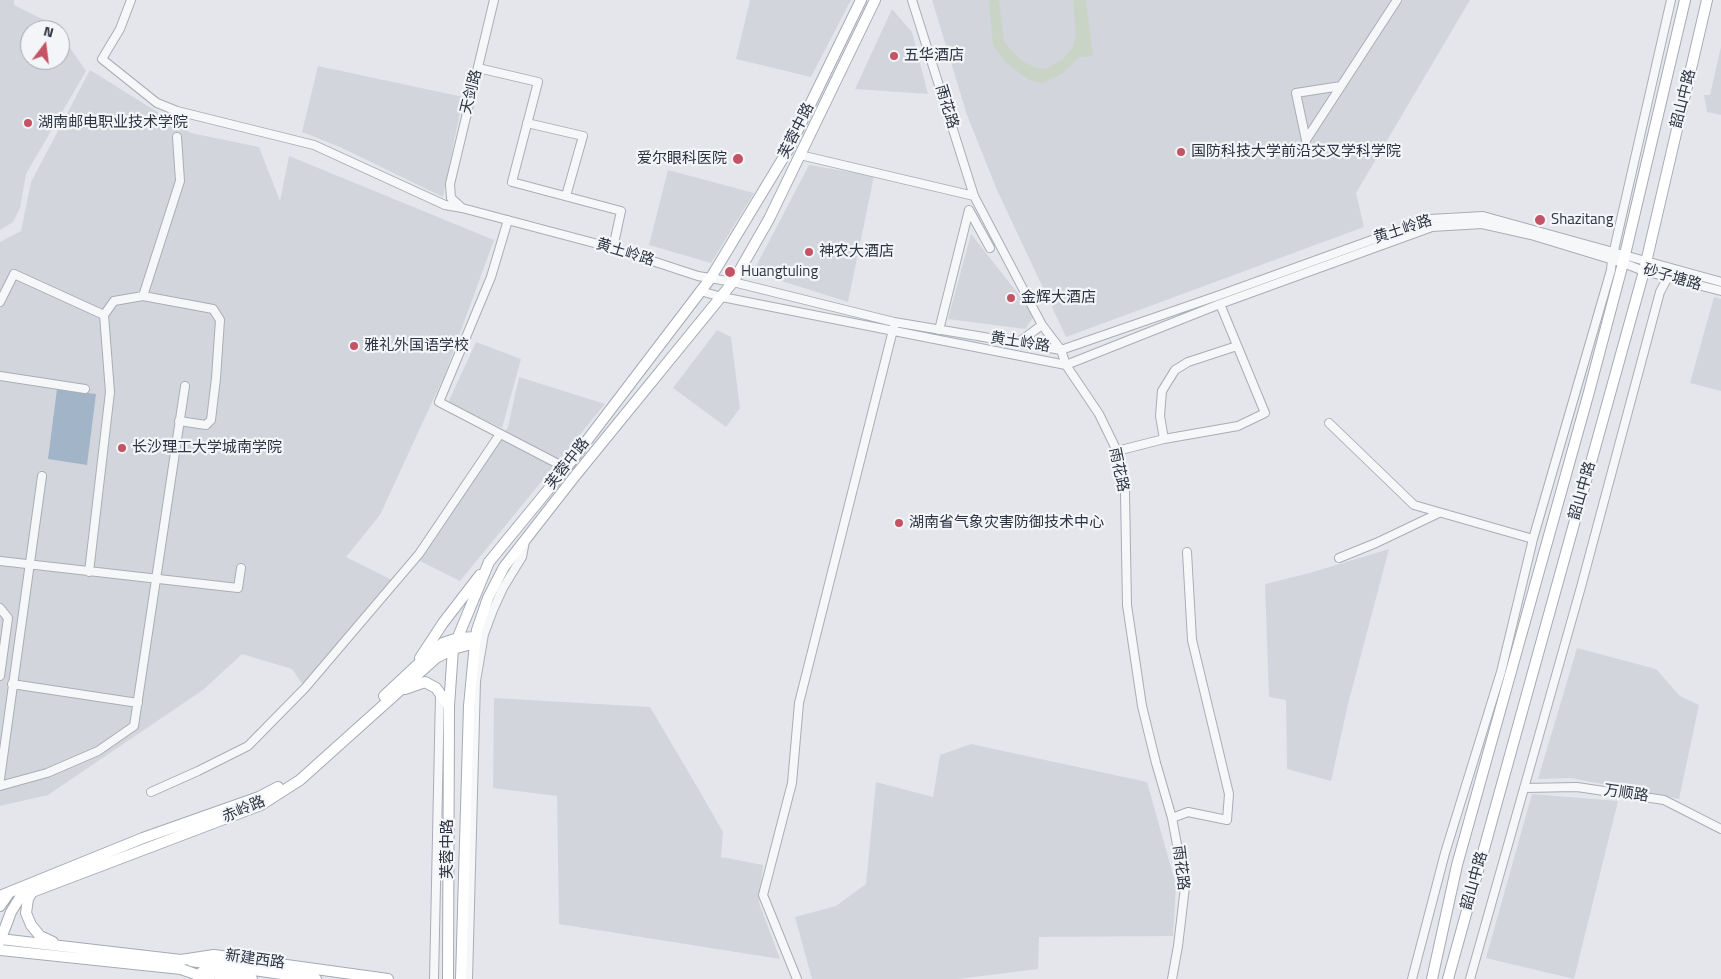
<!DOCTYPE html>
<meta charset="utf-8">
<style>
body{margin:0}
#map{position:relative;width:1721px;height:979px;overflow:hidden;background:#e4e6eb;font-family:"Titillium Web",sans-serif}
canvas{display:block}
.north{position:absolute;left:20px;top:20px;width:50px;height:50px;box-sizing:border-box;background:#f3f5f8;border:1px solid #a4a8af;border-radius:50%;rotate:15deg;font-size:14px;font-weight:700;line-height:20px;text-align:center;color:#2d3442}
.north::after{content:'';display:block;margin:auto;width:18px;height:22px;background:#c45464;clip-path:polygon(50% 0,100% 100%,50% 72%,0 100%)}
</style>
<div id="map">
<canvas width="1721" height="979"></canvas>
<div class="north">N</div>
</div>
<script>
const c = document.querySelector('canvas').getContext('2d');
c.lineJoin = 'round';
function paint(path, color) { c.fillStyle = color; c.fill(path, 'evenodd'); }
const toPath = rows => new Path2D(rows.map(r => 'M' + r).join(''));
function trace(path, color, width, dash) { c.strokeStyle = color; c.lineWidth = width; c.lineCap = dash ? 'butt' : 'round'; c.setLineDash(dash || []); c.stroke(path); }
function drawText(font, color, halo, rows, align = 'center') {
  c.font = font + ' "Titillium Web","Noto Sans SC",sans-serif'; c.lineWidth = 4.5; c.setLineDash([]); c.textBaseline = 'middle'; c.strokeStyle = halo; c.fillStyle = color; for (const [text, x, y, turn = 0] of rows) {
    c.save(); c.translate(x, y); c.rotate((+turn || 0) * Math.PI / 180); c.textAlign = isNaN(turn) ? turn : align; if (halo) c.strokeText(text, 0, 0); c.fillText(text, 0, 0); c.restore();
  }
}
paint(toPath([
 [0,0,14,0,14,5,54,25,58,30,30,30,30,60,60,60,60,33,86,71,26,174,20,208,13,222,0,230],
 [750,0,851,0,811,77,736,59],
 [932,0,1470,0,1356,193,1364,227,1066,337,997,190,967,115],
 [892,9,912,32,928,94,855,89],
 [1721,47,1721,115,1707,112,1704,95,1710,95],
 [318,66,463,97,443,197,340,147,302,132],
 [90,70,191,133,259,147,280,201,289,156,494,240,445,374,380,515,346,557,396,582,305,688,292,669,242,654,203,690,48,795,0,806,0,242,21,231,31,182],
 [809,165,874,176,848,302,753,272],
 [668,170,754,193,711,263,649,245],
 [971,234,1035,315,1025,329,948,319],
 [1714,297,1721,299,1721,391,1690,383],
 [717,330,731,337,740,408,726,427,673,388],
 [476,342,521,359,502,428,448,403],
 [519,377,605,404,460,581,420,561,508,427],
 [1389,549,1348,704,1331,781,1287,769,1286,700,1269,697,1265,584,1313,572],
 [1577,648,1656,669,1680,696,1699,705,1679,799,1571,778,1538,779],
 [494,698,650,707,699,790,723,832,721,857,763,865,759,903,780,959,559,924,557,796,493,788],
 [971,744,1147,782,1176,885,1173,936,1039,937,1038,969,958,979,812,979,795,917,836,906,866,884,876,782,933,797,940,755],
 [1532,794,1618,801,1574,979,1486,958]
]), '#d2d6dc');
paint(toPath([
 [989,0,999,0,1004,42,1020,59,1034,67,1046,69,1063,59,1072,48,1076,36,1073,0,1086,0,1093,56,1079,57,1062,74,1042,83,1029,80,1005,62,993,45]
]), '#c9d4c6');
paint(toPath([
 [57,389,96,394,87,465,48,459]
]), '#a2b4c7');
const minor = toPath([
 [131,0,120,29,102,59,157,103,177,111,314,145,445,205,462,208],
 [494,0,450,184,451,198,462,208,613,248,698,276,733,282,894,322,1061,350,1217,296,1430,219,1483,216,1721,282],
 [912,0,974,196,1042,325,1061,350,1066,365,1099,414,1117,451,1125,492,1127,605,1142,706,1156,763,1172,818,1185,887,1178,946,1172,979],
 [478,68,538,82,512,182,621,211,613,248],
 [527,123,583,136,566,196],
 [1306,140,1397,0],
 [1306,140,1296,93,1341,86],
 [800,155,974,196],
 [508,220,491,277,439,402,566,468],
 [700,291,722,297,1066,365,1220,304,1432,227,1482,224,1531,235,1623,263,1644,271,1721,291],
 [143,296,180,181,177,137],
 [0,302,14,274,104,315,110,392,89,572],
 [104,315,114,301,143,296,213,309,220,320,216,378,211,420,206,425,179,421],
 [939,330,969,210,990,248],
 [1019,342,1042,325],
 [0,376,85,389],
 [1329,423,1414,505,1533,539],
 [1164,439,1160,416,1162,391,1175,370,1188,362,1237,346],
 [1117,451,1164,439,1238,426,1265,413,1220,304],
 [1339,558,1376,543,1439,513],
 [0,561,238,588,241,568],
 [0,608,8,618,0,676],
 [12,684,138,703],
 [0,779,42,476],
 [0,786,47,773,98,751,134,726,185,386],
 [1524,788,1577,787,1664,800,1721,829],
 [151,792,198,771,248,746,305,688,419,554,500,434],
 [1172,818,1188,812,1227,820,1229,794,1192,640,1187,552],
 [434,979,440,693],
 [468,979,476,681,484,634,493,610,503,588,522,557,525,541],
 [797,979,763,895,792,783,799,703,894,326],
 [1412,979,1445,853,1501,672,1533,539,1611,270,1612,259,1671,0],
 [1470,979,1581,587,1660,292,1668,277]
]);
const major = toPath([
 [420,658,443,623,480,575],
 [405,689,425,682,436,688,449,706],
 [384,696,428,655,443,643,458,638,476,637],
 [32,892,28,899,26,913,31,925,40,936,53,942],
 [0,896,143,838,259,797,278,787],
 [0,906,9,893],
 [0,939,181,960,214,955,388,979],
 [0,941,11,912,19,899,32,892,261,805,300,780,436,658,453,649,475,643],
 [0,950,181,969,209,979],
 [191,961,316,979],
 [202,972,252,979],
 [448,979,449,706,453,649,489,562,566,468,710,279,788,150,861,0],
 [461,979,469,706,475,643,477,630,488,598,504,567,575,476,733,282,769,219,875,0],
 [1432,979,1457,865,1589,392,1623,263,1685,0],
 [1448,979,1644,271,1707,0]
]);
trace(minor, '#a9adb5', 10);
trace(major, '#a4abb5', 12);
trace(minor, '#f6f7f9', 8);
trace(major, '#fff', 10);
for (const [x, y, r, color] of [
 [894,56,5,"#c45464"],
 [28,123,5,"#c45464"],
 [1181,152,5,"#c45464"],
 [738,159,6,"#c45464"],
 [1540,220,6,"#c45464"],
 [809,252,5,"#c45464"],
 [730,272,6,"#c45464"],
 [1011,298,5,"#c45464"],
 [354,346,5,"#c45464"],
 [122,448,5,"#c45464"],
 [899,523,5,"#c45464"]
]) { const dot = new Path2D(); dot.arc(x, y, r, 0, 2 * Math.PI); c.fillStyle = color; c.fill(dot); trace(dot, '#f3f5f8', 2); }
drawText('15px', '#2d3442', '#f3f5f8', [
 ["五华酒店",904,56],
 ["湖南邮电职业技术学院",38,123],
 ["国防科技大学前沿交叉学科学院",1191,152],
 ["爱尔眼科医院",727,159,"right"],
 ["Shazitang",1551,220],
 ["神农大酒店",819,252],
 ["Huangtuling",741,272],
 ["金辉大酒店",1021,298],
 ["雅礼外国语学校",364,346],
 ["长沙理工大学城南学院",132,448],
 ["湖南省气象灾害防御技术中心",909,523]
], 'left');
drawText('15px', '#2d3442', '#f3f5f8', [
 ["天剑路",472,92,-76],
 ["韶山中路",1684,99,-76],
 ["雨花路",946,107,73],
 ["芙蓉中路",797,131,-63],
 ["黄土岭路",1403,230,-18],
 ["黄土岭路",625,253,17],
 ["砂子塘路",1672,278,16],
 ["黄土岭路",1020,343,9],
 ["芙蓉中路",568,464,-52],
 ["雨花路",1118,470,78],
 ["韶山中路",1583,491,-74],
 ["万顺路",1626,794,8],
 ["赤岭路",244,810,-23],
 ["芙蓉中路",448,849,-90],
 ["雨花路",1180,868,83],
 ["韶山中路",1475,881,-74],
 ["新建西路",255,960,8]
]);
</script>
